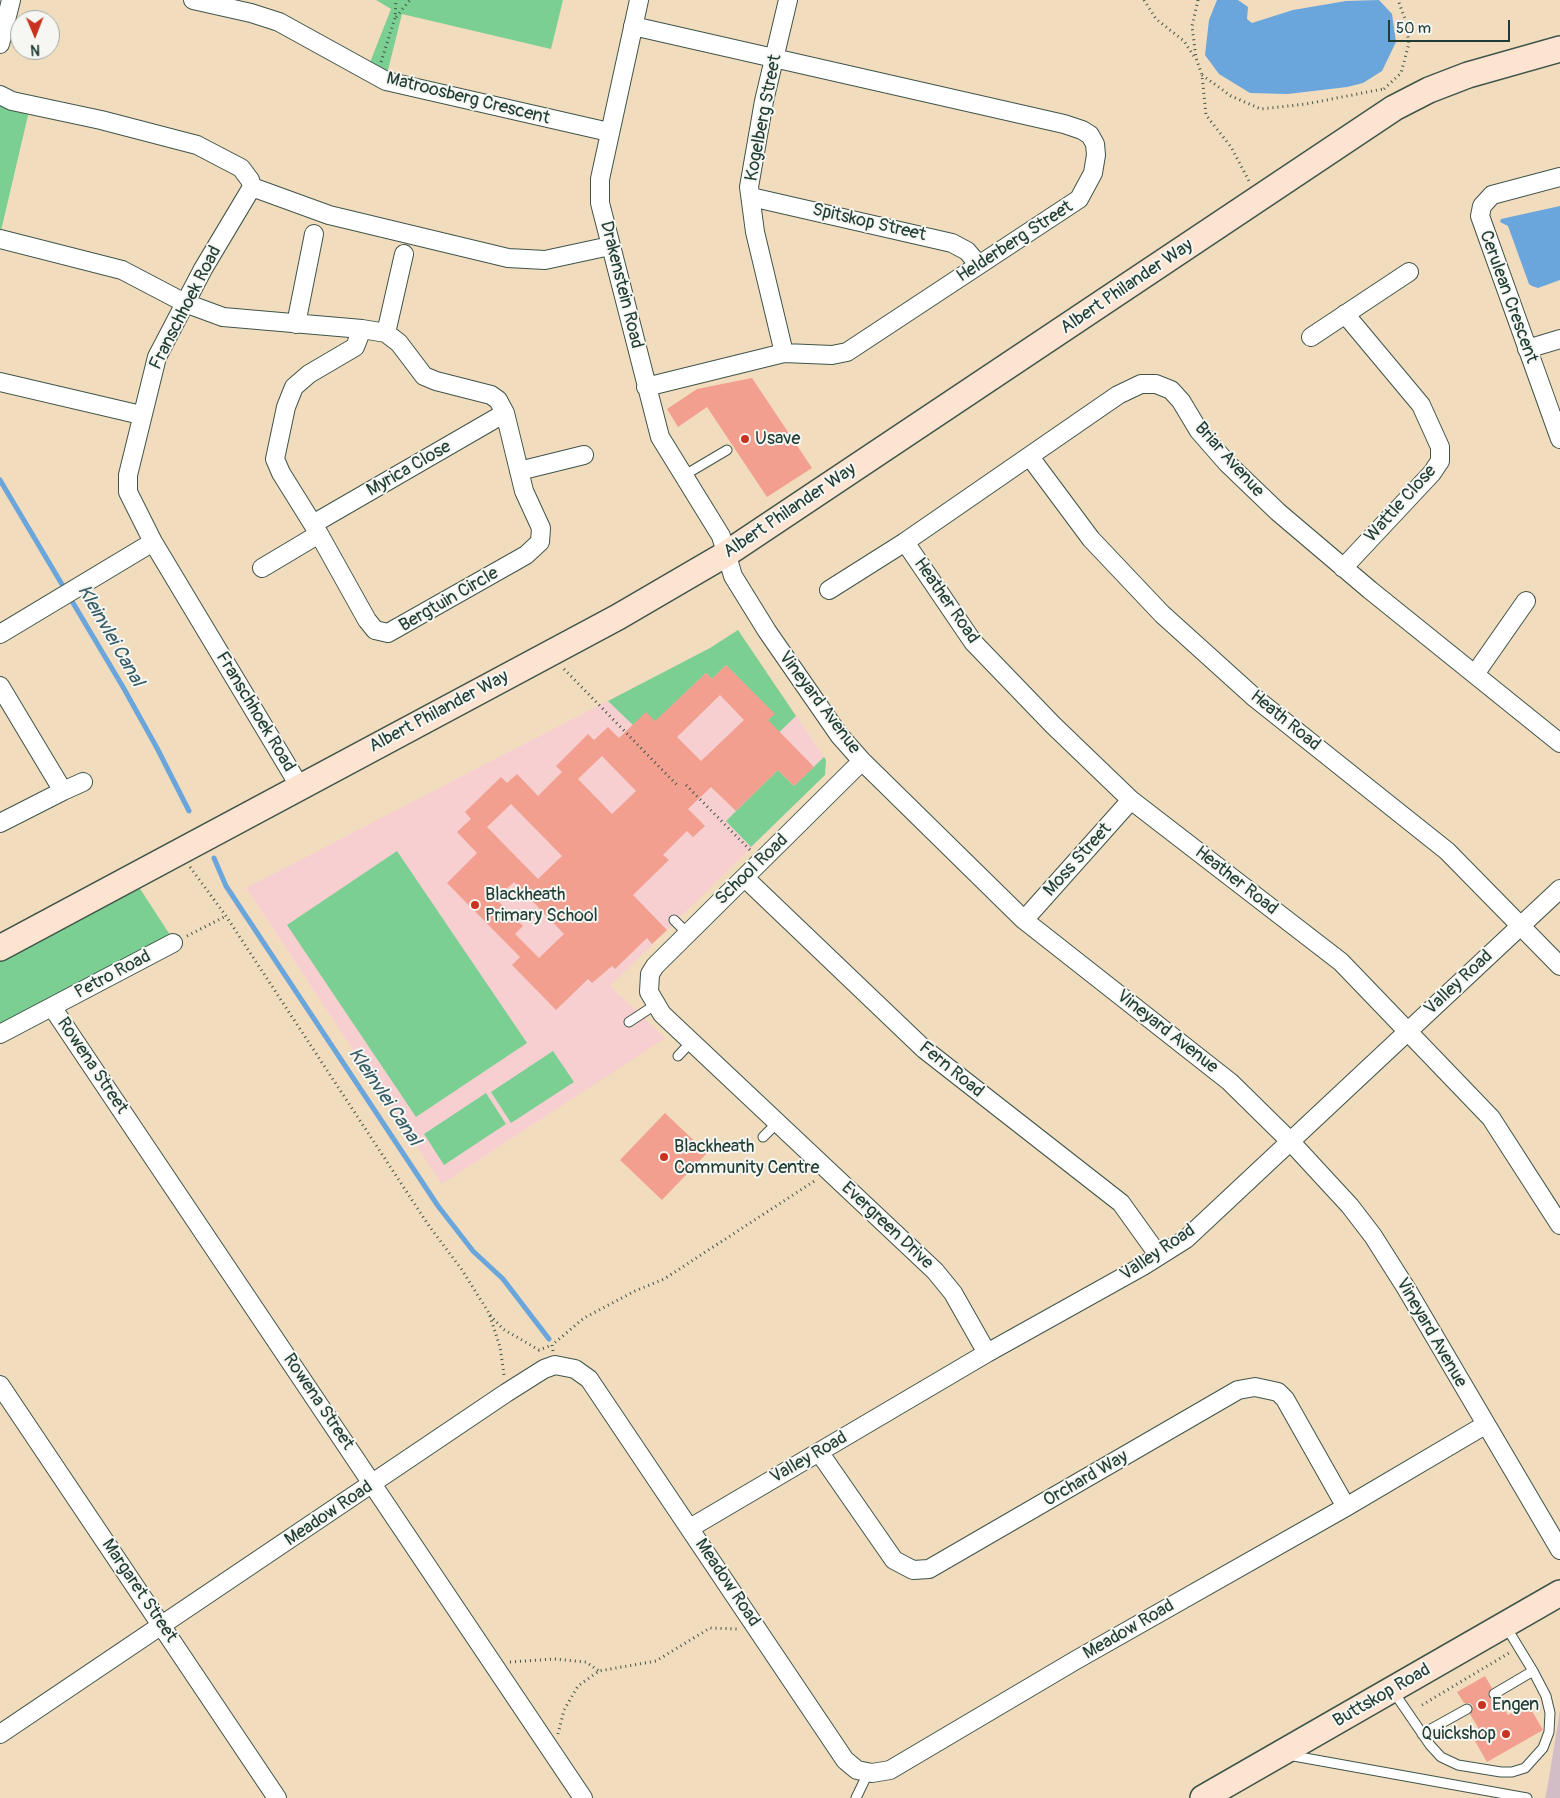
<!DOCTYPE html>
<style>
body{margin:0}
#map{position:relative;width:1560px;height:1798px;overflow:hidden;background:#f2dcbe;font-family:Pangolin,sans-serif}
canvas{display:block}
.north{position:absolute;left:10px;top:10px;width:50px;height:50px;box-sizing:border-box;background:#f6f6f2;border:1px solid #a0aca6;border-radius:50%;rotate:179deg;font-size:14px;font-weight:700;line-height:20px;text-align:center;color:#1f3d34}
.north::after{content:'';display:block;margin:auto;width:18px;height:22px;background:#c8321e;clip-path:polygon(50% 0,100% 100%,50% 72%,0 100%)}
.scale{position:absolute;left:1388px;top:20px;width:122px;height:22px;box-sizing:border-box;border:2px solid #1f3d34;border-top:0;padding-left:6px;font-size:15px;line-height:18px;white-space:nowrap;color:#1f3d34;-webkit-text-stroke:4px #f6f6f2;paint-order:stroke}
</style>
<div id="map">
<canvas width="1560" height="1798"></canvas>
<div class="north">N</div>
<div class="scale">50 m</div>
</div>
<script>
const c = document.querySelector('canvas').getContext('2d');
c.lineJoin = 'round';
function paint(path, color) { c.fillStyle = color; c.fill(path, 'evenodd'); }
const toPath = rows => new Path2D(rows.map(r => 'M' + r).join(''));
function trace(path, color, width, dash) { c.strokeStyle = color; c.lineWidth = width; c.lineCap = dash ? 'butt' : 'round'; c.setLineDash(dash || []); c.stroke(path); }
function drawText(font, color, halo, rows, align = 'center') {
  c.font = font + ' Pangolin,sans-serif'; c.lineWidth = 4; c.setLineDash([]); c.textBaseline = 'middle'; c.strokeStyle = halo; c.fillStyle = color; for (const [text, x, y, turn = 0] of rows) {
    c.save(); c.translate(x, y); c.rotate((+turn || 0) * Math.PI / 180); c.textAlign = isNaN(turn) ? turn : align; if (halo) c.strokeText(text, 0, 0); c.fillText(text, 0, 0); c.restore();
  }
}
paint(toPath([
 [738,630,826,760,825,775,610,986,665,1038,442,1184,246,888,710,648]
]), '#f7cfd1');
paint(toPath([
 [1560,1710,1560,1798,1545,1798,1547,1790]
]), '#d2bdc6');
paint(toPath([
 [376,0,563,0,551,49,402,14,386,78,367,70,391,9],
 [0,105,29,111,0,235],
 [738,630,796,716,770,741,760,728,774,714,726,665,712,679,706,673,658,719,660,721,633,725,608,701,710,648],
 [824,757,826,760,825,775,751,847,726,821,778,770,794,786],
 [397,851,527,1043,416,1117,287,925],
 [137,884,172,938,0,1028,0,956],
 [553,1051,574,1082,511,1123,491,1092],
 [486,1093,506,1124,444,1165,424,1134]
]), '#7bcf92');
paint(toPath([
 [1217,0,1238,0,1248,7,1247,19,1252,23,1293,10,1346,1,1379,0,1392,14,1396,42,1382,71,1363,83,1347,87,1288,94,1250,93,1219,74,1205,55,1209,20],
 [1560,206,1560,280,1538,288,1532,286,1529,284,1508,226,1500,222,1501,219]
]), '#6aa6db');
trace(toPath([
 [0,480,123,687,157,748,189,811],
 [214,858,226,886,438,1206,473,1251,503,1279,549,1339]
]), '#6aa6db', 5);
paint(toPath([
 [752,378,812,468,767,497,707,407,678,427,667,409,697,389],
 [726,665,775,714,768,720,814,767,794,786,778,770,736,811,711,787,688,809,705,826,693,837,687,831,663,855,669,860,633,895,667,930,652,944,647,938,615,969,612,966,592,983,588,979,556,1010,512,965,520,957,447,883,477,853,457,832,471,819,465,812,501,777,507,783,517,774,538,796,562,772,556,766,588,734,594,740,608,727,619,738,646,712,655,721,706,673,712,679],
 [720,695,744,720,701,761,677,737],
 [602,756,636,791,612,814,578,779],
 [511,804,562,856,538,879,487,827],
 [514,882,564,934,539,958,515,934,523,926,496,899],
 [665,1113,707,1153,662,1200,620,1160],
 [1485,1676,1492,1688,1488,1694,1491,1699,1498,1699,1508,1715,1528,1704,1543,1730,1487,1762,1472,1736,1480,1731,1470,1714,1473,1706,1470,1703,1464,1703,1457,1692]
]), '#f29f8f');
const lane = toPath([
 [683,476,727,450],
 [674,920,687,933],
 [629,1022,655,1005],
 [678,1056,692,1041],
 [763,1137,778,1122],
 [1393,1691,1430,1745,1441,1757,1458,1765,1501,1772,1512,1772,1525,1768,1543,1748,1549,1732,1550,1713,1546,1696,1533,1671,1505,1625],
 [1494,1694,1533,1671],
 [1422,1734,1467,1709],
 [1288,1755,1527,1798],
 [856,1798,868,1773]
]);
const street = toPath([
 [193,0,251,13,279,22,386,81,609,132],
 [639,0,600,179,600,203,660,437,721,536,733,576,767,631,839,735,862,761,1024,920,1230,1082,1290,1141,1350,1206,1373,1236,1406,1288,1560,1550],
 [633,26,1064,124,1082,130,1090,135,1095,144,1096,155,1093,173,1079,199,847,352,832,355,784,353,646,387],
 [0,44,11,0],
 [0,95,12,101,101,120,197,145,241,168,250,180,252,187],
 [1560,177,1492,195,1482,206,1480,216,1560,439],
 [252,187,203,269,157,357,128,475,128,492,153,542,300,787],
 [252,187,329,215,508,258,545,260,610,246],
 [751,197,952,243,967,251,979,265],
 [0,239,122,270,185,303,223,317,362,329,386,333,399,343,424,376,436,381,491,395,498,400,505,413,524,491,541,528,540,542,526,555,388,633,375,630,367,620,319,534,281,473,275,459,286,407,294,387,309,374,355,347,362,329],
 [296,324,314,234],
 [386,333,404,254],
 [1311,337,1409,272],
 [1527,349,1560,339],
 [784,353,755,232,749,187,764,101,788,0],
 [0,382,141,415],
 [1030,457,1091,539,1162,614,1255,698,1447,851,1560,966],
 [519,471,584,455],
 [313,524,505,413],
 [905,542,973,642,1053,725,1131,800,1341,962,1491,1118,1560,1225],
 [262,568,319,534],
 [1343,568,1432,473,1440,461,1440,447,1421,405,1345,314],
 [829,590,905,542,1118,395,1141,384,1156,384,1171,390,1181,401,1199,431,1227,463,1278,512,1370,590,1560,743],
 [0,634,153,542],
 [1475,674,1526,601],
 [0,686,63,791,0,823],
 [862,761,655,966,650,974,649,992,662,1014,935,1271,953,1293,987,1353],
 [63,791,83,782],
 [745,878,924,1049,1121,1203,1159,1256],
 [1024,920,1131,800],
 [52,1007,583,1798],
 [0,1034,173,943],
 [0,1385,277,1798],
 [819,1452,894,1560,913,1570,929,1569,1238,1390,1255,1387,1278,1392,1285,1399,1346,1507],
 [690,1528,987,1353,1143,1266,1186,1239,1560,889],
 [0,1734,506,1393,544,1369,555,1365,575,1369,589,1379,845,1760,857,1770,872,1773,890,1770,1076,1660,1346,1507,1485,1425]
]);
const secondary = toPath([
 [0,948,618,617,726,554,1394,108,1429,90,1468,75,1560,49],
 [1203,1798,1560,1593]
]);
trace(lane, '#3f5549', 11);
trace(street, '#3f5549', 20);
trace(secondary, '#3f5549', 28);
trace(toPath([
 [1144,0,1156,19,1184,41,1195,58],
 [1198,0,1192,26,1196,58,1202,75,1206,115,1231,147,1249,181],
 [396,17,410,0],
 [381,62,395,18,396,0],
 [1202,75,1231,96,1261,109,1306,104,1383,89],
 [1384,89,1401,73,1409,43,1405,19,1398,0],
 [564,669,677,785],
 [686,785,750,850],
 [190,867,226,916,429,1226,462,1270,489,1313,500,1347,504,1375],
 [187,936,226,916],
 [490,1315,503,1329,539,1350,552,1345],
 [553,1351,552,1345,584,1318,635,1291,664,1279,816,1180],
 [510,1662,554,1659,586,1662,599,1671],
 [1422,1705,1509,1653],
 [558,1734,564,1710,578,1686,599,1671,656,1661,710,1628,738,1629]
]), '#3f5549', 3, [1, 4]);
trace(lane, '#fff', 9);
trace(street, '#fff', 18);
trace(secondary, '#fde4d1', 25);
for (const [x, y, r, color] of [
 [745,439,5,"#c8321e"],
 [475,905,5,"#c8321e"],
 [664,1157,5,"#c8321e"],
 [1482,1705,5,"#c8321e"],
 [1506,1734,5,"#c8321e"]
]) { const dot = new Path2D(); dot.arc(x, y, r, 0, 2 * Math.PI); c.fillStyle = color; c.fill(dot); trace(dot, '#f6f6f2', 2); }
drawText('18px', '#1f3d34', '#f6f6f2', [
 ["Matroosberg Crescent",468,99,14],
 ["Kogelberg Street",764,118,-79],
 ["Spitskop Street",869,223,13],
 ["Helderberg Street",1015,242,-33],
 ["Drakenstein Road",621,285,76],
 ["Albert Philander Way",1127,287,-34],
 ["Cerulean Crescent",1508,297,70],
 ["Franschhoek Road",186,308,-63],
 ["Briar Avenue",1229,460,48],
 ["Myrica Close",409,469,-30],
 ["Wattle Close",1401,504,-48],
 ["Albert Philander Way",790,511,-34],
 ["Bergtuin Circle",449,600,-30],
 ["Heather Road",946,601,55],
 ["Vineyard Avenue",819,703,53],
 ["Franschhoek Road",255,712,59],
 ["Albert Philander Way",439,712,-28],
 ["Heath Road",1285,721,39],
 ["Moss Street",1078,860,-48],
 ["School Road",752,870,-44],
 ["Heather Road",1236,881,38],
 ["Petro Road",113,975,-28],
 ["Valley Road",1459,983,-43],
 ["Vineyard Avenue",1167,1032,38],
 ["Rowena Street",92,1066,56],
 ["Fern Road",951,1070,39],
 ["Evergreen Drive",887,1226,43],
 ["Valley Road",1158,1253,-34],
 ["Vineyard Avenue",1431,1333,60],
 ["Rowena Street",318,1402,56],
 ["Valley Road",809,1458,-30],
 ["Orchard Way",1086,1479,-30],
 ["Meadow Road",329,1514,-34],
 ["Meadow Road",727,1583,56],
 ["Margaret Street",139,1591,56],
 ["Meadow Road",1129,1630,-30],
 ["Buttskop Road",1382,1696,-30]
]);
drawText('18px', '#1f3d34', '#f6f6f2', [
 ["Usave",755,439],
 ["Blackheath",485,895],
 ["Primary School",485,916],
 ["Blackheath",674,1147],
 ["Community Centre",674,1168],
 ["Engen",1492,1705],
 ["Quickshop",1496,1734,"right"]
], 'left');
drawText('italic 19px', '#365c66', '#f6f6f2', [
 ["Kleinvlei Canal",110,636,60],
 ["Kleinvlei Canal",384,1097,56]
]);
</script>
